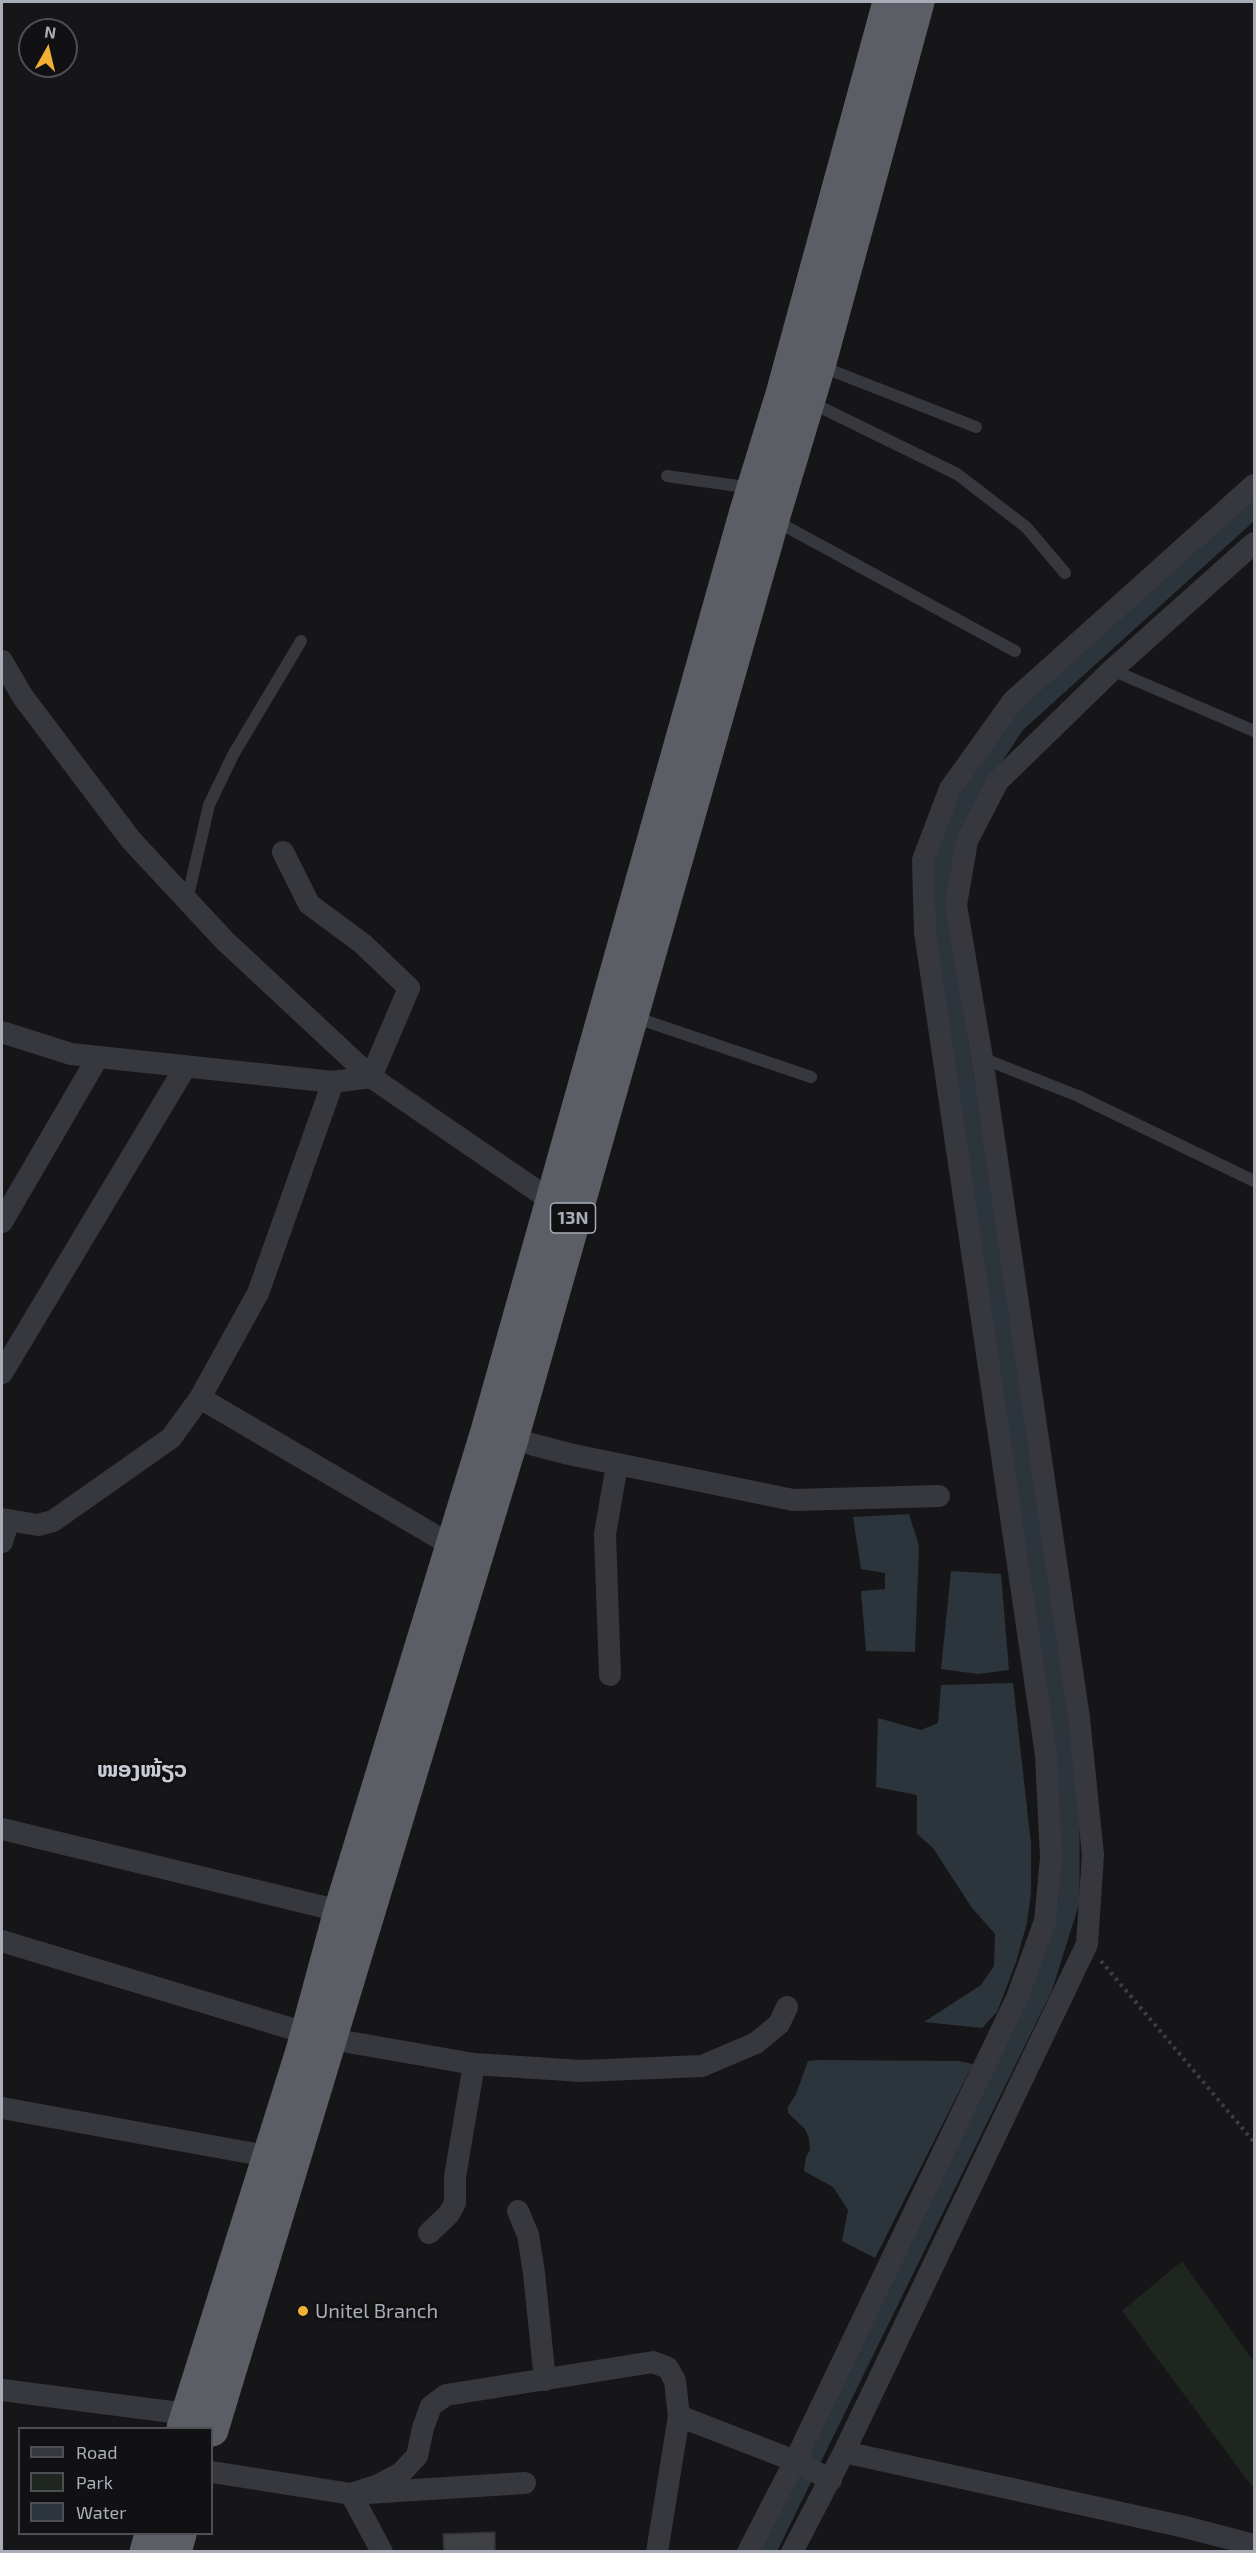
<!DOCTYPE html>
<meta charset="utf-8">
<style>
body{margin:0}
#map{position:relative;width:1256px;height:2553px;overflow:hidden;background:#161618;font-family:"Exo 2",sans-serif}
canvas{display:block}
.frame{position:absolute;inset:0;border:3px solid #a8adb8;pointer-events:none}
.legend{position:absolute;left:18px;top:2427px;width:195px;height:108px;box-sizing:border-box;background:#111113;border:2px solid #4d4f55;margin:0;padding:8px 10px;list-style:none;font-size:18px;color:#a8adb8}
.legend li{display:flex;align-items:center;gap:12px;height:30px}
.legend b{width:30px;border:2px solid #4d4f55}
.north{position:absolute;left:18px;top:18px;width:60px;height:60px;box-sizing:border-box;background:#111113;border:2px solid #4d4f55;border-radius:50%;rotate:8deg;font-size:16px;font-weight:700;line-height:24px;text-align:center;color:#a8adb8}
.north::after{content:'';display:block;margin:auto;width:21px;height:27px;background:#f2b134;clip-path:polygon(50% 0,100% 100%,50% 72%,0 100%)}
</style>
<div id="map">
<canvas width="1256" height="2553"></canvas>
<div class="frame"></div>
<ul class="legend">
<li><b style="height:8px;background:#37383d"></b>Road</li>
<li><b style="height:16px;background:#1e261f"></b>Park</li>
<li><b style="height:16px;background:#2c353c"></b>Water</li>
</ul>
<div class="north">N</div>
</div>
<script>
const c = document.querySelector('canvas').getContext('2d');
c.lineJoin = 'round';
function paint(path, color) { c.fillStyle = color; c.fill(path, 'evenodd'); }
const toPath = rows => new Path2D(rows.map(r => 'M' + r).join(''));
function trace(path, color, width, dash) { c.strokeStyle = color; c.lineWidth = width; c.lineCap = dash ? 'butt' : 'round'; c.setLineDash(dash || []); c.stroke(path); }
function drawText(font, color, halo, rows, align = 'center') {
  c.font = font + ' "Exo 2","Noto Sans Lao",sans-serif'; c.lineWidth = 6; c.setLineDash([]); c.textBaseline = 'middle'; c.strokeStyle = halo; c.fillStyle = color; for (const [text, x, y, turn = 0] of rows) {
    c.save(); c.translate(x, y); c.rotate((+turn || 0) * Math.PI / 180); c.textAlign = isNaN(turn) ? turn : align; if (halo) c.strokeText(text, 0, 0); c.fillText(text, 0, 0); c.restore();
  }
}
paint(toPath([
 [1182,2261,1254,2362,1254,2489,1122,2311]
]), '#1e261f');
paint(toPath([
 [909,1514,919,1546,915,1652,866,1651,861,1591,885,1589,885,1573,861,1569,853,1517],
 [951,1571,1001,1574,1009,1670,978,1674,941,1669],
 [1013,1683,1031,1844,1031,1892,1027,1923,1016,1962,997,2012,982,2028,924,2022,981,1985,994,1966,995,1934,972,1908,933,1848,917,1834,917,1795,876,1787,878,1718,921,1730,938,1723,941,1685],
 [819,2060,959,2061,973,2064,875,2258,842,2241,848,2210,833,2187,804,2171,806,2157,810,2150,809,2138,805,2129,788,2113,788,2107,796,2094,808,2061]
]), '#2c353c');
trace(toPath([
 [765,2552,1042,1987,1069,1901,1069,1817,1039,1560,943,949,943,862,970,791,1015,723,1254,507]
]), '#2c353c', 21);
const building = toPath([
 [495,2532,495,2552,444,2552,443,2534,495,2532]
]);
paint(building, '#404145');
trace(building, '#303034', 1.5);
trace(toPath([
 [1101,1961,1254,2142]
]), '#3d3f44', 4, [3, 4.5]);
trace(toPath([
 [820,366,976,427],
 [810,402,957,474,1026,527,1065,573],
 [667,476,752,488],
 [774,520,1015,651],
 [1112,670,1254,731],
 [187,900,209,805,233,755,301,641],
 [634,1017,811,1077],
 [982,1058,1078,1096,1254,1181]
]), '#37383d', 12);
trace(toPath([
 [2,661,23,697,131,840,225,941,371,1077,562,1208],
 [2,1032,71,1054,333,1082,371,1077,409,988,363,944,309,904,283,852],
 [333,1082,258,1293,200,1398,451,1545],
 [2,1222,98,1057],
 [2,1373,186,1066],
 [512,1439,569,1454,793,1500,939,1496],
 [2,1519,38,1525,53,1521,171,1438,200,1398],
 [2,1542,9,1520],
 [610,1675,605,1534,617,1465],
 [2,1829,340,1911],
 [2,1941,306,2033],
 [331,2039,474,2064,582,2071,702,2066,756,2043,779,2024,787,2007],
 [2,2108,267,2156],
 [518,2211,528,2235,534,2273,545,2380],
 [429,2233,449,2214,455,2203,455,2177,474,2064],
 [2,2390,187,2414,201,2418],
 [844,2452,1185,2527,1254,2545],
 [212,2472,351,2494,525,2483],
 [382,2552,351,2494,379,2485,401,2473,417,2456,423,2428,431,2406,446,2395,653,2362,668,2368,675,2381,679,2416,795,2461,831,2480],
 [657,2552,679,2416],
 [748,2552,795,2461,1017,1998,1045,1921,1051,1858,1046,1755,925,932,923,860,950,789,1013,701,1254,485],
 [792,2552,844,2452,1087,1944,1093,1855,1079,1718,982,1058,956,905,967,841,998,781,1112,670,1254,543]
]), '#37383d', 22);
trace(toPath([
 [183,2428,302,2051,340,1911,487,1431,746,511,782,394,889,2],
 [212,2430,512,1439,773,519,819,366,918,2],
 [146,2552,151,2534],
 [175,2552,180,2534]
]), '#5b5e65', 33);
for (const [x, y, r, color] of [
 [303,2311,6,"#f2b134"]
]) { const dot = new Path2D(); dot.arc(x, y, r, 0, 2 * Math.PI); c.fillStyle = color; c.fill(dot); trace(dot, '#111113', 2); }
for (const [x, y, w] of [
 [573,1218,45]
]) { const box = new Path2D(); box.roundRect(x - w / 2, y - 15, w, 30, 4.5); c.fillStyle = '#111113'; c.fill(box); trace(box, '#a8adb8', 1.5); }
drawText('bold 18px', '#a8adb8', null, [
 ["13N",573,1218]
]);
drawText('20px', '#a8adb8', '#111113', [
 ["Unitel Branch",315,2311]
], 'left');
drawText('bold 22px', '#c9ccd4', '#111113', [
 ["ໜອງໜ້ຽວ",142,1770]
]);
</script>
